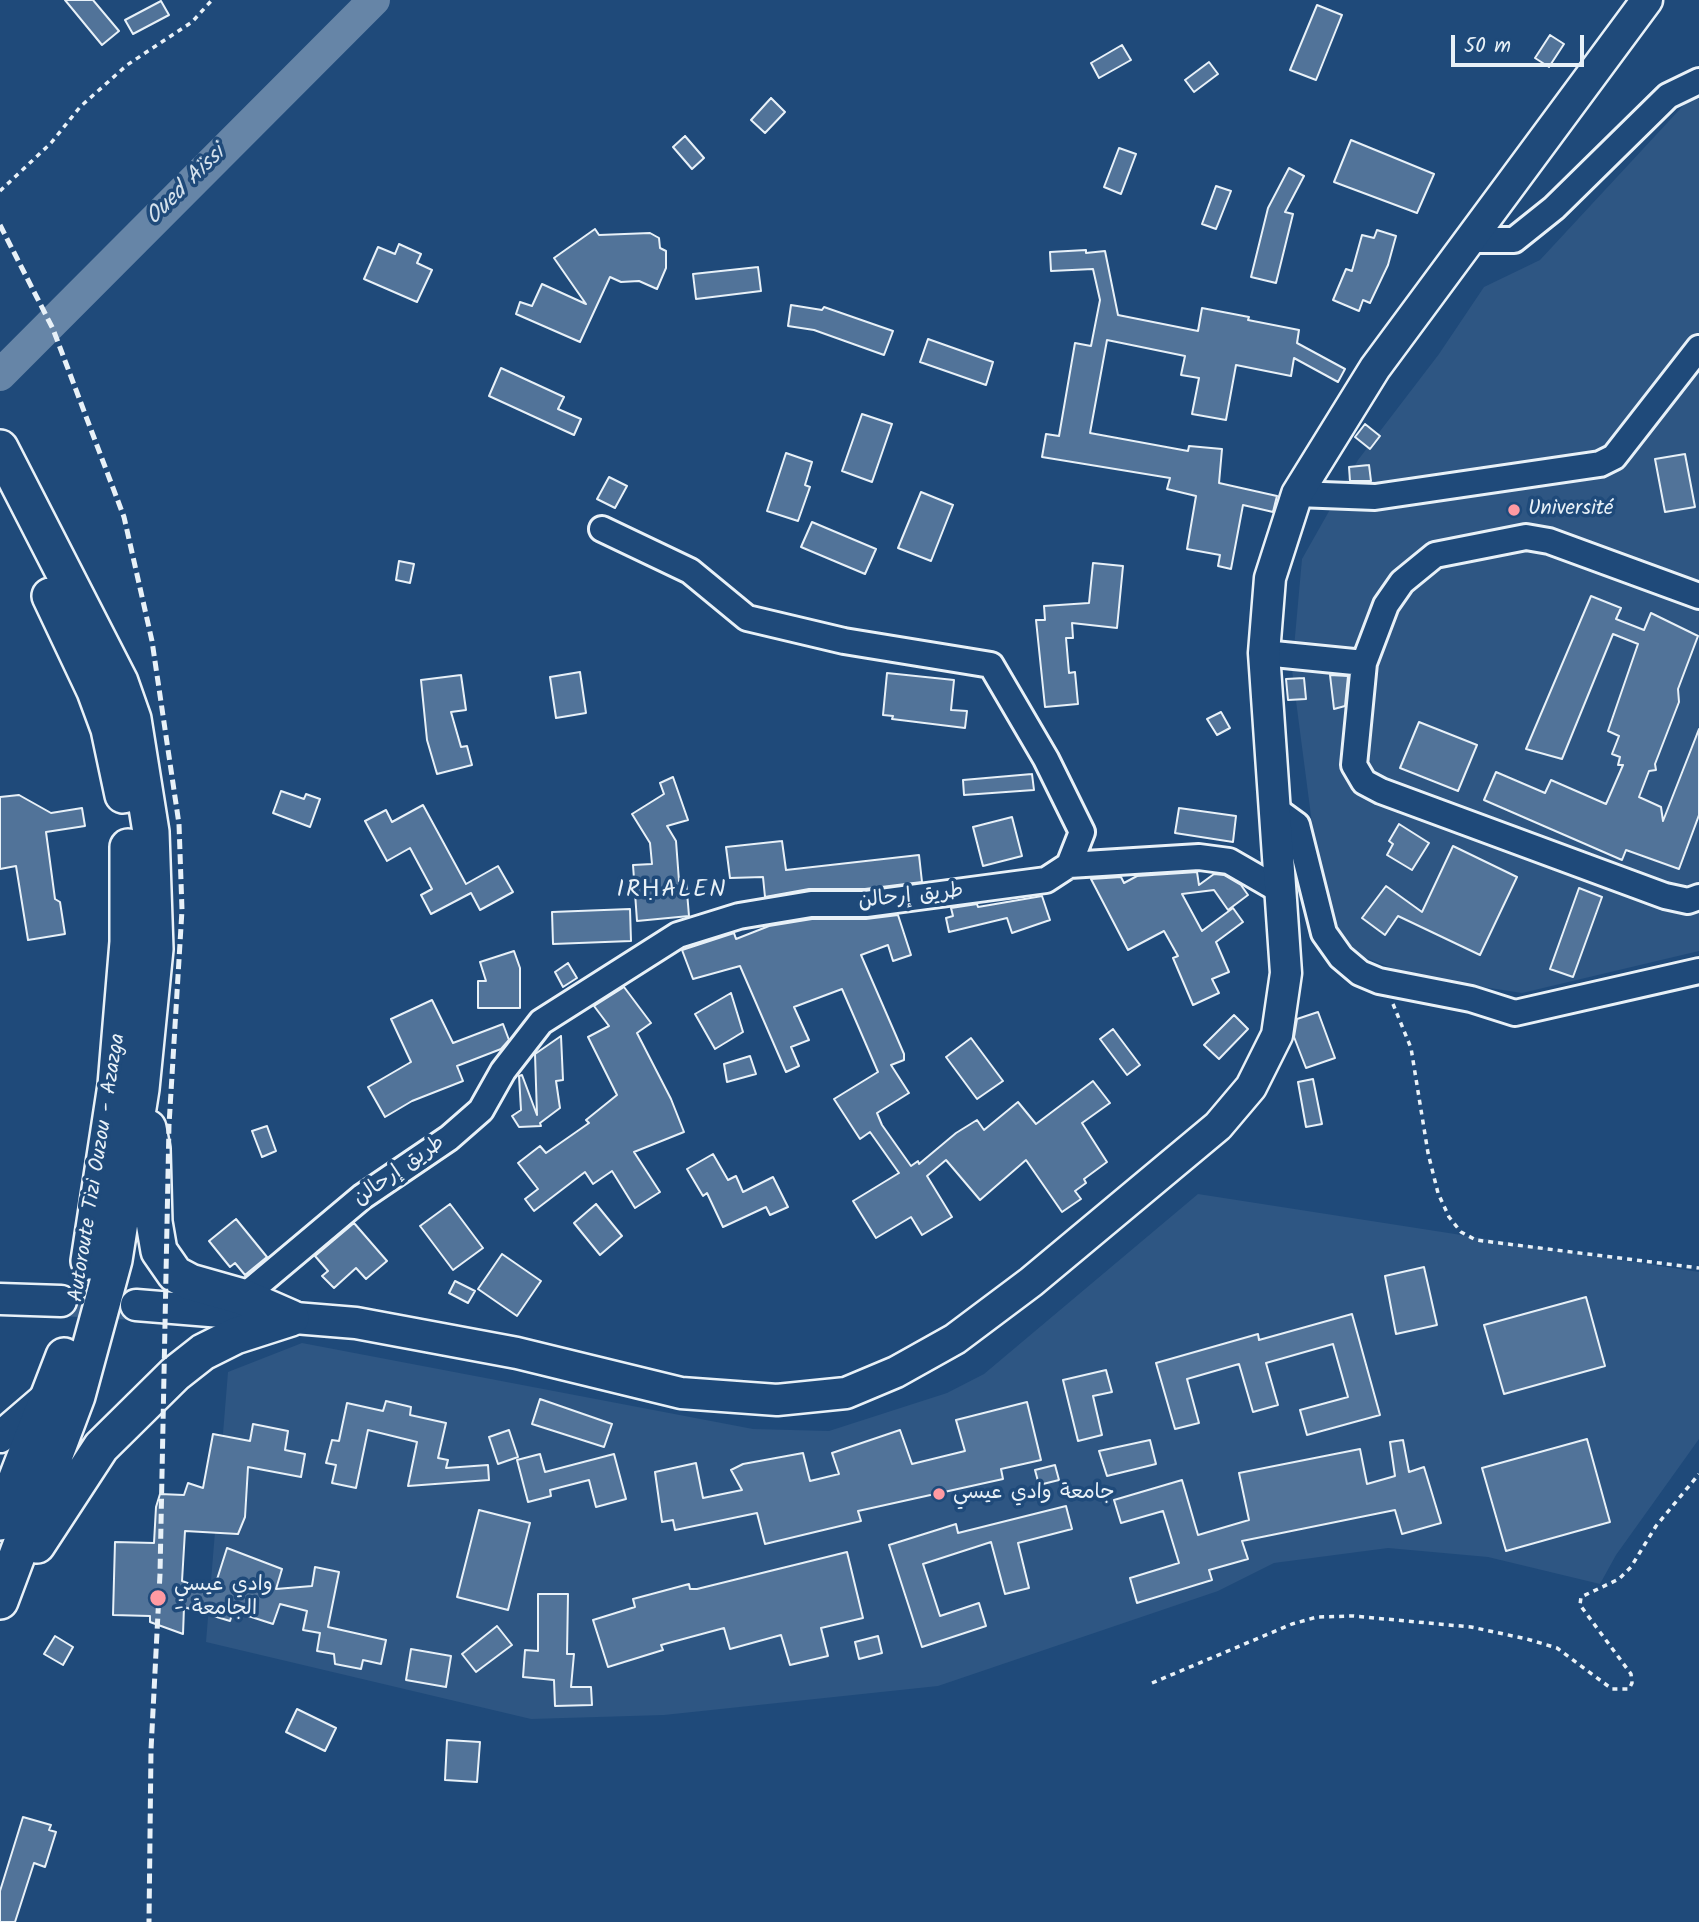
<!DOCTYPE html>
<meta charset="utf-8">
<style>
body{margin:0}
#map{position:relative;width:1699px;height:1922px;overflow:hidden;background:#1f4a7a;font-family:Kalam,sans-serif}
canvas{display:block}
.scale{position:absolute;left:1451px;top:35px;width:133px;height:32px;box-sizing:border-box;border:4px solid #e8f1f8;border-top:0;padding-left:9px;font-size:21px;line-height:24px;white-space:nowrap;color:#e8f1f8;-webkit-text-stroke:5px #1f4a7a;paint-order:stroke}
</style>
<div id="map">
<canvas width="1699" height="1922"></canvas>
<div class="scale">50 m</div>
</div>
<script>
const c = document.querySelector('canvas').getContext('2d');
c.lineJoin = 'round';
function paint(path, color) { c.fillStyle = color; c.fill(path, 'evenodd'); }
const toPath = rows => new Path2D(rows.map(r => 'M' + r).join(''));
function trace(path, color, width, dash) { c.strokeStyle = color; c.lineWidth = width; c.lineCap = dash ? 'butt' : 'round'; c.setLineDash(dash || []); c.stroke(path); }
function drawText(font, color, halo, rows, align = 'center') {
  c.font = font + ' Kalam,"Playpen Sans Arabic",sans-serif'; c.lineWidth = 7; c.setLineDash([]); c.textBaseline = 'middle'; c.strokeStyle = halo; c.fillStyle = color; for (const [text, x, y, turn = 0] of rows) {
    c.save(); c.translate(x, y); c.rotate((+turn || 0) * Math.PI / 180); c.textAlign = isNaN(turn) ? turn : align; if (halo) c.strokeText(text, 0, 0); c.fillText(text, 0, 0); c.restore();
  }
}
paint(toPath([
 [1699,92,1699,951,1522,993,1412,976,1356,954,1325,923,1292,670,1302,559,1358,460,1439,354,1484,287,1540,260,1694,94],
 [1198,1194,1699,1272,1699,1439,1616,1555,1600,1584,1488,1557,1388,1548,1274,1563,1218,1591,938,1686,664,1715,531,1719,206,1642,228,1372,302,1343,753,1429,829,1431,947,1393,984,1374]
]), '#2e5683');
trace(toPath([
 [0,375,374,0]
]), '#6685a7', 32);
const building = toPath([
 [65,0,93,0,119,31,102,45,65,0],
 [161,1,169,15,133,34,125,20,161,1],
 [1317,5,1342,15,1316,80,1290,70,1317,5],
 [1550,35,1564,44,1549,67,1535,58,1550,35],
 [1122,45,1131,60,1099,78,1091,63,1122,45],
 [1209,62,1218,74,1194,92,1185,80,1209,62],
 [771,98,785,112,765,133,751,120,771,98],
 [685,136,704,158,692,169,673,147,685,136],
 [1351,140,1434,174,1417,213,1334,182,1351,140],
 [1119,148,1136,154,1121,194,1104,187,1119,148],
 [1289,168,1304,176,1285,212,1293,214,1276,283,1251,277,1268,208,1289,168],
 [1216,186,1231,191,1216,229,1202,224,1216,186],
 [595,229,599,235,650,233,659,238,660,248,666,251,666,268,657,289,639,281,621,282,610,277,580,342,516,314,520,302,532,306,542,284,586,304,554,258,595,229],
 [1377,230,1396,236,1388,265,1370,303,1363,300,1359,311,1333,300,1346,269,1352,271,1362,235,1374,238,1377,230],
 [399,244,421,254,417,263,432,270,417,302,364,279,378,247,395,254,399,244],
 [1086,250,1086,253,1105,251,1118,315,1198,331,1202,308,1249,317,1248,320,1299,330,1297,343,1345,369,1338,382,1294,358,1291,376,1236,365,1226,420,1192,414,1199,378,1181,375,1185,356,1107,340,1090,433,1188,451,1189,446,1222,449,1219,483,1277,496,1273,512,1243,505,1231,569,1218,566,1220,555,1187,549,1196,496,1167,489,1170,478,1042,457,1046,434,1059,436,1075,343,1091,346,1100,300,1093,269,1051,271,1050,252,1086,250],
 [758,267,761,291,696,299,693,274,758,267],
 [791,305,822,310,824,307,893,331,884,355,814,330,788,326,791,305],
 [928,339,993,362,986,385,920,362,928,339],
 [501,368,564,397,558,409,581,419,574,435,489,396,501,368],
 [862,414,892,424,872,482,842,471,862,414],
 [1365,424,1380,436,1370,449,1355,437,1365,424],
 [786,453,812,462,805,485,810,487,798,521,767,511,786,453],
 [1685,454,1695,507,1665,512,1655,459,1685,454],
 [1369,465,1371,481,1350,481,1349,467,1369,465],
 [609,477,627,486,615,508,597,499,609,477],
 [921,492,953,505,931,561,898,548,921,492],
 [812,522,876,549,865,574,801,547,812,522],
 [399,561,414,564,410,583,396,580,399,561],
 [1093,563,1123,566,1117,628,1072,623,1073,638,1066,638,1069,673,1075,672,1078,704,1045,707,1036,620,1045,620,1044,606,1089,603,1093,563],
 [1591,596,1621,608,1616,619,1644,630,1651,613,1698,636,1678,689,1679,702,1655,764,1656,770,1649,771,1639,797,1661,807,1663,821,1699,729,1699,815,1679,869,1626,850,1622,860,1484,800,1496,772,1545,793,1551,780,1606,804,1623,765,1618,765,1620,757,1612,754,1619,736,1608,731,1638,644,1613,634,1562,759,1526,749,1591,596],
 [580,672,586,713,556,718,550,677,580,672],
 [887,673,954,680,951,710,967,711,965,728,892,719,893,716,883,715,887,673],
 [461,675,466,710,451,712,461,747,467,746,472,765,437,774,427,740,421,680,461,675],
 [1330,675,1348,676,1345,706,1334,709,1330,675],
 [1304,678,1306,699,1288,700,1286,679,1304,678],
 [1221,712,1230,728,1217,735,1207,719,1221,712],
 [1419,722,1477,745,1458,791,1400,768,1419,722],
 [1032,774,1034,790,964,795,963,780,1032,774],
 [673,777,688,820,667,826,676,841,679,881,686,880,689,916,637,921,633,865,652,864,650,843,632,814,664,794,660,783,673,777],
 [281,791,304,799,306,794,320,799,310,827,273,813,281,791],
 [19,795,51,813,82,808,85,826,46,832,55,899,60,902,65,934,28,940,16,866,0,869,0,797,19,795],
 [423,805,466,884,498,866,513,892,480,910,471,893,431,914,421,895,432,889,410,848,387,861,365,821,386,810,392,822,423,805],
 [1179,808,1236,816,1233,842,1175,833,1179,808],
 [1012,817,1022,856,983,866,973,827,1012,817],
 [1399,824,1429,843,1412,870,1387,855,1393,844,1389,841,1399,824],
 [782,841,786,870,919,855,922,882,865,889,809,889,765,897,763,877,730,878,726,847,782,841],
 [1453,846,1517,877,1480,955,1398,916,1385,935,1362,918,1386,886,1422,912,1453,846],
 [1197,872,1199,885,1214,874,1224,875,1241,885,1248,895,1228,910,1214,890,1182,894,1202,931,1233,908,1243,922,1216,942,1229,972,1212,979,1219,993,1193,1005,1173,958,1178,956,1164,931,1128,950,1091,879,1121,877,1124,883,1137,876,1197,872],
 [1579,888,1602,897,1573,977,1550,969,1579,888],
 [1042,896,1050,920,1012,933,1007,918,949,932,946,918,953,916,951,908,977,904,978,907,1042,896],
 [630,909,631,941,553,944,552,912,630,909],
 [898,915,911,955,893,961,888,945,861,955,904,1054,904,1060,891,1065,909,1093,877,1113,882,1125,911,1166,918,1161,919,1164,956,1133,977,1120,984,1130,1018,1102,1036,1124,1093,1081,1110,1103,1082,1123,1107,1162,1084,1179,1086,1183,1075,1191,1081,1199,1062,1212,1026,1160,980,1200,946,1160,927,1176,952,1217,922,1235,911,1217,876,1238,853,1201,899,1173,870,1132,860,1139,834,1099,878,1072,842,989,794,1007,809,1040,791,1047,799,1066,786,1072,740,966,693,979,682,950,734,933,736,939,769,926,812,919,866,919,898,915],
 [514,951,520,968,520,1008,478,1008,478,981,486,981,480,962,514,951],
 [568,963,577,978,563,987,555,972,568,963],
 [624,987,651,1023,637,1033,671,1099,684,1132,634,1152,660,1192,635,1208,612,1171,593,1184,585,1172,534,1211,525,1199,538,1189,518,1163,540,1146,546,1153,589,1123,586,1120,617,1095,588,1037,609,1026,594,1006,624,987],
 [731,993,743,1032,715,1049,695,1014,731,993],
 [432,1000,453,1043,503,1024,509,1040,501,1049,457,1066,463,1081,412,1101,385,1117,368,1087,411,1062,391,1019,432,1000],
 [1318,1012,1335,1058,1306,1068,1294,1037,1297,1019,1318,1012],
 [1234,1015,1248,1029,1219,1059,1204,1045,1234,1015],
 [1113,1029,1140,1065,1127,1075,1100,1039,1113,1029],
 [561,1036,563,1080,556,1081,560,1108,540,1123,541,1126,519,1127,512,1116,521,1110,519,1076,522,1075,537,1115,535,1054,561,1036],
 [971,1038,1003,1081,977,1099,946,1057,971,1038],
 [750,1056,756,1074,727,1082,724,1064,750,1056],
 [1313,1079,1322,1124,1306,1127,1298,1082,1313,1079],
 [267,1126,276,1151,262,1157,252,1131,267,1126],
 [713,1154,728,1180,736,1176,743,1192,773,1177,788,1207,770,1215,766,1207,723,1227,707,1193,703,1196,687,1169,713,1154],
 [450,1204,483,1248,453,1270,420,1226,450,1204],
 [596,1204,622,1236,600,1255,574,1223,596,1204],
 [236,1219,267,1257,245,1275,235,1263,230,1267,209,1241,236,1219],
 [354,1223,387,1261,366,1279,356,1268,334,1288,322,1276,328,1271,315,1256,354,1223],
 [502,1254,541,1281,517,1316,478,1289,502,1254],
 [1424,1267,1437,1325,1396,1334,1385,1276,1424,1267],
 [455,1281,475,1291,468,1303,449,1293,455,1281],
 [1586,1297,1605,1366,1504,1394,1484,1325,1586,1297],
 [1352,1314,1380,1415,1307,1435,1300,1410,1348,1397,1333,1344,1266,1363,1278,1405,1253,1412,1239,1364,1187,1379,1199,1423,1175,1429,1156,1363,1258,1334,1259,1340,1352,1314],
 [1106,1370,1112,1392,1093,1396,1102,1435,1078,1441,1063,1380,1106,1370],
 [540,1399,612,1424,604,1447,532,1424,540,1399],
 [386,1401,411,1407,410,1415,446,1423,438,1458,448,1460,446,1468,488,1465,489,1480,408,1486,417,1442,368,1430,356,1488,332,1483,336,1465,326,1463,332,1440,339,1441,347,1403,383,1411,386,1401],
 [1027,1402,1041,1460,1001,1469,1003,1479,858,1511,861,1521,765,1544,757,1513,675,1530,673,1520,662,1522,655,1472,696,1463,703,1498,742,1490,731,1470,743,1464,803,1453,810,1481,839,1474,832,1453,900,1430,912,1464,965,1451,956,1420,1027,1402],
 [253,1424,288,1431,285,1450,305,1454,301,1477,248,1467,245,1517,238,1534,185,1531,182,1581,213,1592,227,1548,282,1569,276,1589,312,1586,315,1567,339,1572,328,1627,386,1640,381,1664,363,1660,361,1669,335,1664,334,1654,317,1651,320,1633,303,1630,307,1611,280,1604,273,1624,233,1611,230,1621,184,1607,183,1634,150,1622,150,1616,113,1615,115,1542,154,1543,156,1507,160,1494,184,1495,188,1483,203,1488,213,1434,250,1441,253,1424],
 [509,1430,518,1457,498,1464,489,1437,509,1430],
 [1587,1439,1610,1522,1506,1551,1482,1468,1587,1439],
 [1150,1440,1156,1464,1107,1476,1099,1451,1150,1440],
 [1403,1440,1409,1472,1424,1467,1441,1523,1402,1534,1395,1510,1242,1541,1248,1559,1209,1570,1212,1580,1137,1603,1130,1578,1179,1563,1163,1511,1121,1523,1114,1500,1182,1480,1198,1535,1249,1520,1239,1473,1360,1449,1367,1484,1395,1476,1390,1442,1403,1440],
 [540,1454,545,1472,614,1454,626,1499,596,1507,589,1480,550,1490,551,1496,528,1502,517,1460,540,1454],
 [1055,1465,1059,1480,1039,1485,1035,1470,1055,1465],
 [1066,1506,1072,1529,1018,1543,1029,1588,1005,1594,991,1542,923,1564,940,1616,979,1603,986,1626,922,1647,889,1545,956,1524,958,1533,1066,1506],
 [479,1510,530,1523,508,1610,457,1597,479,1510],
 [847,1552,863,1618,821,1628,828,1656,790,1665,781,1635,730,1649,724,1628,661,1645,663,1650,608,1667,593,1620,635,1607,633,1599,689,1584,690,1589,697,1589,847,1552],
 [538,1594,568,1594,567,1654,574,1654,571,1687,591,1687,592,1705,555,1706,554,1680,523,1677,525,1650,538,1651,538,1594],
 [497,1626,512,1645,476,1672,462,1654,497,1626],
 [55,1636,73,1647,63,1665,44,1654,55,1636],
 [878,1636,882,1653,859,1659,855,1642,878,1636],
 [411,1649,451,1656,446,1687,406,1680,411,1649],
 [297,1709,336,1728,325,1751,286,1732,297,1709],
 [447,1740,480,1742,477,1782,445,1780,447,1740],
 [23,1817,51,1825,49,1830,56,1832,45,1867,34,1863,15,1922,0,1922,0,1891,23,1817]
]);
paint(building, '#517399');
trace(building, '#e8f1f8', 2);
trace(toPath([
 [61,1301,136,1305]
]), '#3d638d', 30, [30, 15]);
const minor = toPath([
 [1472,240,1514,240,1554,208,1668,96,1699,81],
 [1297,494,1375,497,1600,464,1614,457,1699,348],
 [1699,596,1549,541,1526,537,1435,555,1402,582,1386,605,1364,663,1354,765,1364,782,1381,791,1665,896,1688,901,1699,897],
 [1264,653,1364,663],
 [1275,809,1297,825,1324,933,1341,957,1360,973,1379,981,1471,999,1515,1013,1699,971],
 [1069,865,1199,857,1229,861,1281,891],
 [243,1297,362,1197,449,1138,481,1110,503,1071,541,1022,678,935,739,916,811,904,866,904,1046,880,1069,865,1082,832,1046,759,991,665,844,641,747,618,690,571,602,529]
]);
const major = toPath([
 [0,1299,61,1301],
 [136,1305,356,1323,517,1353,681,1393,777,1400,846,1393,896,1372,955,1339,1031,1282,1218,1126,1251,1087,1277,1035,1286,973,1264,653,1270,578,1297,494,1375,368,1647,0],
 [0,1437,49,1395]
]);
const highway = toPath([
 [0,448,120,682,133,719,151,832,155,949,141,1089,114,1260,77,1396,0,1601],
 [50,596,95,691,109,729,123,795],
 [148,1128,152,1149,154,1222,159,1251,175,1274,190,1282,243,1297,291,1318],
 [89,1261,116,1085,128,942,128,847],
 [0,1522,64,1356],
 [37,1545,101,1447,175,1374,203,1352,235,1336,291,1318]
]);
trace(minor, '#e8f1f8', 30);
trace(major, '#e8f1f8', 35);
trace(highway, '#e8f1f8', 40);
trace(toPath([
 [0,191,51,143,80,107,127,65,192,22,212,0],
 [1393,1004,1411,1048,1428,1153,1438,1193,1449,1217,1461,1232,1476,1240,1699,1268],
 [1152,1683,1292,1624,1317,1617,1353,1616,1471,1627,1527,1639,1557,1648,1612,1689,1629,1689,1632,1683,1631,1674,1580,1605,1581,1597,1619,1579,1631,1567,1656,1526,1699,1474]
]), '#e8f1f8', 3.5, [5, 5]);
trace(minor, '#1f4a7a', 24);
trace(major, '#1f4a7a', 30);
trace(highway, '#1f4a7a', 35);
trace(toPath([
 [0,225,53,329,124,517,152,641,179,824,182,910,169,1125,160,1574,151,1750,149,1922]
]), '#e8f1f8', 5, [10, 5]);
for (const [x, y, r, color] of [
 [1514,510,7,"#ff9aa2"],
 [939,1494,7,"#ff9aa2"],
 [158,1598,9,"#ff9aa2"]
]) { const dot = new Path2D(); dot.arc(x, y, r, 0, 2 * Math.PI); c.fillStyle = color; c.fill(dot); trace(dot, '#1f4a7a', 2.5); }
drawText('21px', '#e8f1f8', '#1f4a7a', [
 ["Université",1528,510],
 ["جامعة وادي عيسي",953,1494],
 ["وادي عيسي",174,1586],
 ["- الجامعة",174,1610]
], 'left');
drawText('21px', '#e8f1f8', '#1f4a7a', [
 ["طريق إرحالن",911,898,-6],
 ["Autoroute Tizi Ouzou - Azazga",99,1168,-81],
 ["طريق إرحالن",400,1172,-35]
]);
drawText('italic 23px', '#d4e1ec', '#1f4a7a', [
 ["Oued Aïssi",187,187,-45]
]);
c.letterSpacing = '2px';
drawText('24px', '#e8f1f8', '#1f4a7a', [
 ["IRḤALEN",672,892]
]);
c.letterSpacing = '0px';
</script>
